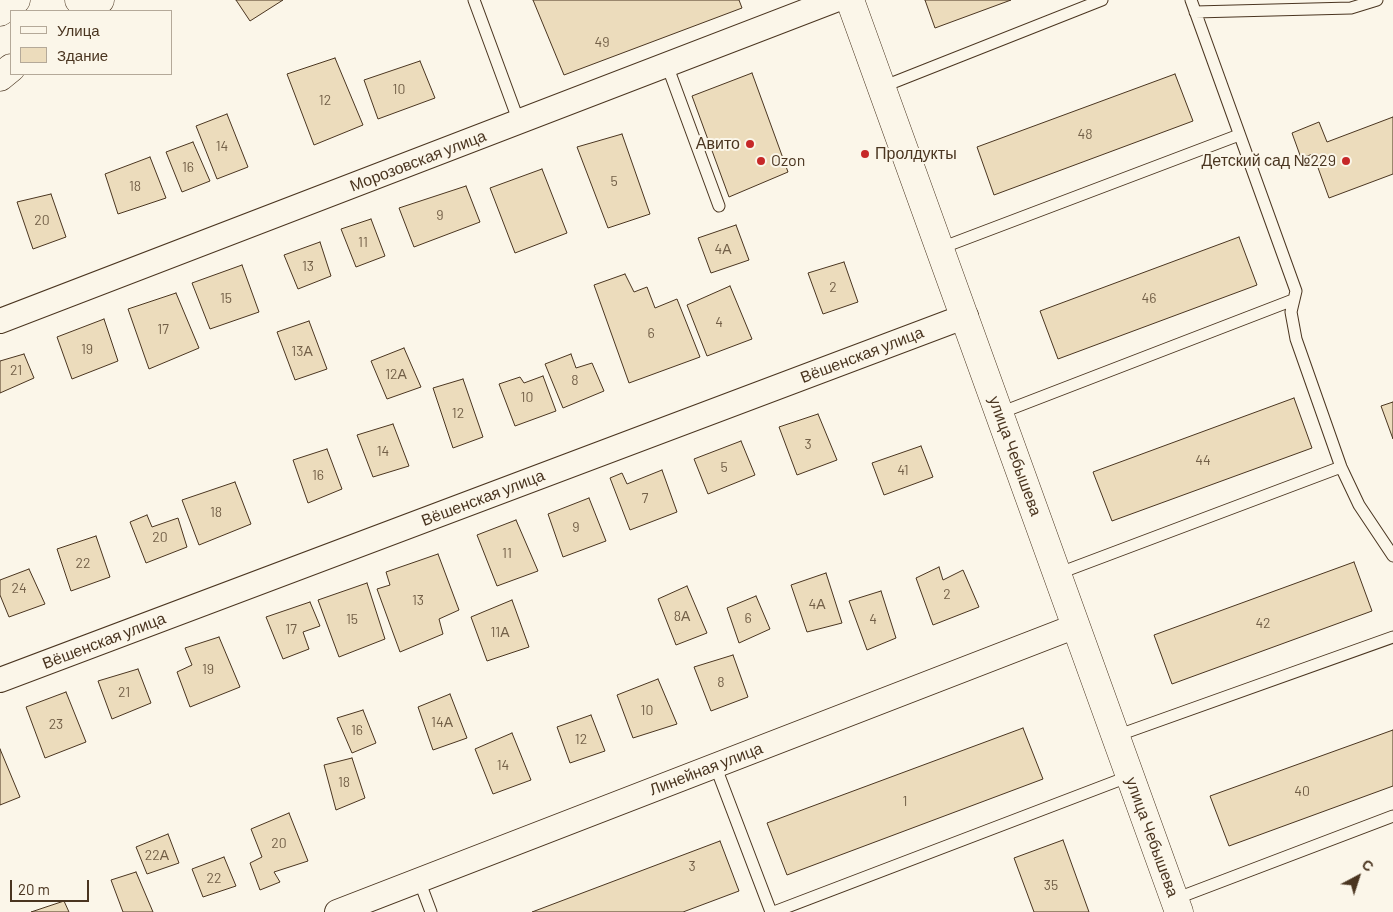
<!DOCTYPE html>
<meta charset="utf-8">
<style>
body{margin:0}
#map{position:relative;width:1393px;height:912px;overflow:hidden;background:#fbf6e9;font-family:Barlow,sans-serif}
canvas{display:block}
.legend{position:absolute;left:10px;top:10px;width:162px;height:65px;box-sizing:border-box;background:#fbf6e9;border:1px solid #b4a999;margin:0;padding:6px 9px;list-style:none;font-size:15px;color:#4a3520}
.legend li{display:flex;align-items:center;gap:10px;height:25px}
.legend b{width:25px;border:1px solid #b4a999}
.north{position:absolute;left:1333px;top:852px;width:50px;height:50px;-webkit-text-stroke:4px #fbf6e9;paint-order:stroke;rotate:40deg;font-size:14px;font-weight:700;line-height:20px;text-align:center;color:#4a3520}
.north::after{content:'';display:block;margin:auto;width:18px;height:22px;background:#4a3520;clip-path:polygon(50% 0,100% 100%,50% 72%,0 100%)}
.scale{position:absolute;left:10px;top:880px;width:79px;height:22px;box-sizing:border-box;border:2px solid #4a3520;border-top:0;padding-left:6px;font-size:15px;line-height:18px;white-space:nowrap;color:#4a3520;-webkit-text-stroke:4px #fbf6e9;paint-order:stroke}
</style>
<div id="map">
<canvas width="1393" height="912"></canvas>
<ul class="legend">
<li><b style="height:6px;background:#fbf6e9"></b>Улица</li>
<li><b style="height:14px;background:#ecdcbc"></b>Здание</li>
</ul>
<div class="north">С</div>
<div class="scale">20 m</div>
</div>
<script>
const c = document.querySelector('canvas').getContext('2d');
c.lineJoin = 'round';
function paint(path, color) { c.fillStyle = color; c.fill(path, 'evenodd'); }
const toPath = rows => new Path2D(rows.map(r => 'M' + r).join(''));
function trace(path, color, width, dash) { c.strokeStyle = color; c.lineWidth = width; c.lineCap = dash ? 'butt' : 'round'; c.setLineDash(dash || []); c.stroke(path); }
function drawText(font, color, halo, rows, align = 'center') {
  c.font = font + ' Barlow,sans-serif'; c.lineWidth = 4; c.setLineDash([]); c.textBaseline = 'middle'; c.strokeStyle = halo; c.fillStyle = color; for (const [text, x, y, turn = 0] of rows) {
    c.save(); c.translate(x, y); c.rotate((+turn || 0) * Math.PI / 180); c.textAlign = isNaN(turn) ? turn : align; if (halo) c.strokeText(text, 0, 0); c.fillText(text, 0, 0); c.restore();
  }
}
const building = toPath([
 [236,0,283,0,250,21,236,0],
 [533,0,739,0,742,8,564,75,533,0],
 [925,0,1011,0,935,28,925,0],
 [335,58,363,125,314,145,287,74,335,58],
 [420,61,435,98,378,119,364,80,420,61],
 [752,73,788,172,729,197,692,96,752,73],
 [1175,74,1193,121,994,195,977,147,1175,74],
 [227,114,248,167,217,179,196,126,227,114],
 [1393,117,1393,174,1329,198,1313,154,1301,158,1292,133,1319,122,1327,142,1393,117],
 [622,134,650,214,608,228,577,147,622,134],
 [193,142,210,181,182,192,166,152,193,142],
 [150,157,166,198,118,214,105,174,150,157],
 [542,169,567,233,515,253,490,188,542,169],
 [466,186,480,222,414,247,399,208,466,186],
 [51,194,66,237,33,249,17,202,51,194],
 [371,219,385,256,356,267,341,229,371,219],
 [736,225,749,260,711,273,698,238,736,225],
 [1239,237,1257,285,1058,359,1040,311,1239,237],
 [320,242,331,276,298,289,284,255,320,242],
 [844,262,858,302,823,314,808,273,844,262],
 [242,265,259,312,210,329,192,283,242,265],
 [625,274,634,292,647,287,655,308,677,299,700,357,629,383,594,285,625,274],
 [730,286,752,339,707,356,687,305,730,286],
 [176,293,199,348,149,369,128,309,176,293],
 [104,319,118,361,72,379,57,337,104,319],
 [309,321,327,369,295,380,277,332,309,321],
 [404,348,421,387,387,399,371,361,404,348],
 [24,354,34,378,0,393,0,361,24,354],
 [571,354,576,368,592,363,604,391,563,408,545,364,571,354],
 [543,376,556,411,515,426,499,384,520,377,524,383,543,376],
 [463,379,483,437,453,448,433,388,463,379],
 [1294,398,1312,448,1112,521,1093,472,1294,398],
 [1393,402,1393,439,1381,406,1393,402],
 [818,414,837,460,797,475,779,427,818,414],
 [393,424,409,466,373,477,357,435,393,424],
 [741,441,755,475,708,494,694,459,741,441],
 [921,446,933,477,884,495,872,463,921,446],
 [327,449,342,489,308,503,293,460,327,449],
 [662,470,677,512,630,530,610,478,622,473,627,484,662,470],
 [235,482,251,524,199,545,182,500,235,482],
 [589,498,606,541,563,557,548,514,589,498],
 [147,515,152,527,178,518,187,547,146,563,130,522,147,515],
 [516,520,538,571,497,586,477,535,516,520],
 [96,536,110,577,71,591,57,549,96,536],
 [438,554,459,610,439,619,443,634,400,652,377,589,390,585,386,572,438,554],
 [1354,562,1372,611,1172,684,1154,635,1354,562],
 [939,567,943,580,963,570,979,607,933,625,916,578,939,567],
 [29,569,45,604,9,617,0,595,0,580,29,569],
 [826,573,842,623,807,632,791,585,826,573],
 [367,583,385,639,339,657,318,600,367,583],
 [687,586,707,633,676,645,658,599,687,586],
 [881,591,896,638,867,650,849,601,881,591],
 [756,596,770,629,739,643,727,608,756,596],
 [512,600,529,647,487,661,471,617,512,600],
 [310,602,320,626,303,632,309,649,283,659,266,617,310,602],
 [219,637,240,687,190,707,177,672,192,665,185,648,219,637],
 [733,655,748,697,711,711,694,667,733,655],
 [138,669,151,703,112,719,98,681,138,669],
 [658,679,677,724,633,738,617,695,658,679],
 [66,692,86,742,45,758,26,707,66,692],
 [450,694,467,738,433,750,418,707,450,694],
 [363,710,376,743,352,753,337,718,363,710],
 [591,715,605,751,570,763,557,727,591,715],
 [1023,728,1043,779,787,875,767,823,1023,728],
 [1393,730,1393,786,1229,846,1210,796,1393,730],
 [512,733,531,780,493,794,475,749,512,733],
 [0,749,20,797,0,805,0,749],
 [352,758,365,798,336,810,324,765,352,758],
 [289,813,308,861,274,872,280,882,260,890,250,863,262,857,251,829,289,813],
 [168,834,179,863,147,874,136,847,168,834],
 [1063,840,1089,912,1034,912,1014,858,1063,840],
 [720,841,739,891,683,912,532,912,720,841],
 [224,857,236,886,203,897,192,869,224,857],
 [136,872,153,912,123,912,111,880,136,872],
 [64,901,69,912,31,912,64,901]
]);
paint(building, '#ecdcbc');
trace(building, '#4a3520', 1);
const service = toPath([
 [474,0,519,122],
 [1191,0,1296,291,1291,312,1296,339,1341,467,1359,505,1393,556],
 [1195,12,1351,8,1377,0],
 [667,65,719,206],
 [882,87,1102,0],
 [941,248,1239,135],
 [1000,413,1293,300],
 [1057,574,1341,467],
 [1116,736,1393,637],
 [715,765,771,912],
 [419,880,431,912],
 [1175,899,1393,816],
 [774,912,1130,776]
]);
const minor = toPath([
 [0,321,835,0],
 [0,680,966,316],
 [337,912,1076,626]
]);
const tertiary = toPath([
 [850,0,1179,912]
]);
const trunk = toPath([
 [79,0,83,4,100,0],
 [0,12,16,0],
 [0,77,11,68]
]);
trace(service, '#4a3520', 13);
trace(minor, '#4a3520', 26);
trace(tertiary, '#4a3520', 29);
trace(trunk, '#4a3520', 29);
trace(service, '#fbf6e9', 11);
trace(minor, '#fbf6e9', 24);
trace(tertiary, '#fbf6e9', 28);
trace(trunk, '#fbf6e9', 28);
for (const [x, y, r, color] of [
 [750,144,5,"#c62828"],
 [865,154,5,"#c62828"],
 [761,161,5,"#c62828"],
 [1346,161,5,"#c62828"]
]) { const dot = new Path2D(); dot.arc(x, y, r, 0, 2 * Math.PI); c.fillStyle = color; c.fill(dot); trace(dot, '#fbf6e9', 2); }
drawText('14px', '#725f47', null, [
 ["49",602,42],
 ["10",399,89],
 ["12",325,100],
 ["48",1085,134],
 ["14",222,146],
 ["16",188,167],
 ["5",614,181],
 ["18",135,186],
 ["9",440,215],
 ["20",42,220],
 ["11",363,242],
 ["4А",723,249],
 ["13",308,266],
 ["2",833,287],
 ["15",226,298],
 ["46",1149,298],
 ["4",719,322],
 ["17",163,329],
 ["6",651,333],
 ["19",87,349],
 ["13А",302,351],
 ["21",16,370],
 ["12А",396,374],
 ["8",575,380],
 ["10",527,397],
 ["12",458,413],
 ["3",808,444],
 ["14",383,451],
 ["44",1203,460],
 ["5",724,467],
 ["41",903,470],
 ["16",318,475],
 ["7",645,498],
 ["18",216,512],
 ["9",576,527],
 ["20",160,537],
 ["11",507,553],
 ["22",83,563],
 ["24",19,588],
 ["2",947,594],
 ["13",418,600],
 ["4А",817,604],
 ["8А",682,616],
 ["6",748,618],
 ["15",352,619],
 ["4",873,619],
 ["42",1263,623],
 ["17",291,629],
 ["11А",500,632],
 ["19",208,669],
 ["8",721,682],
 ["21",124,692],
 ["10",647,710],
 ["14А",442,722],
 ["23",56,724],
 ["16",357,730],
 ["12",581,739],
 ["14",503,765],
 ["18",344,782],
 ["40",1302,791],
 ["1",905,801],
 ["20",279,843],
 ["22А",157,855],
 ["3",692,866],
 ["22",214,878],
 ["35",1051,885]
]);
drawText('16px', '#4a3520', '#fbf6e9', [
 ["Авито",740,144],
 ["Пролдукты",875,154,"left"],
 ["Ozon",771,161,"left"],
 ["Детский сад №229",1336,161]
], 'right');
drawText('16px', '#4a3520', '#fbf6e9', [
 ["Морозовская улица",418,161,-21],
 ["Вёшенская улица",862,355,-21],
 ["улица Чебышева",1015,456,70],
 ["Вёшенская улица",483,498,-21],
 ["Вёшенская улица",104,641,-21],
 ["Линейная улица",706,769,-21],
 ["улица Чебышева",1152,837,70]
]);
</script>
